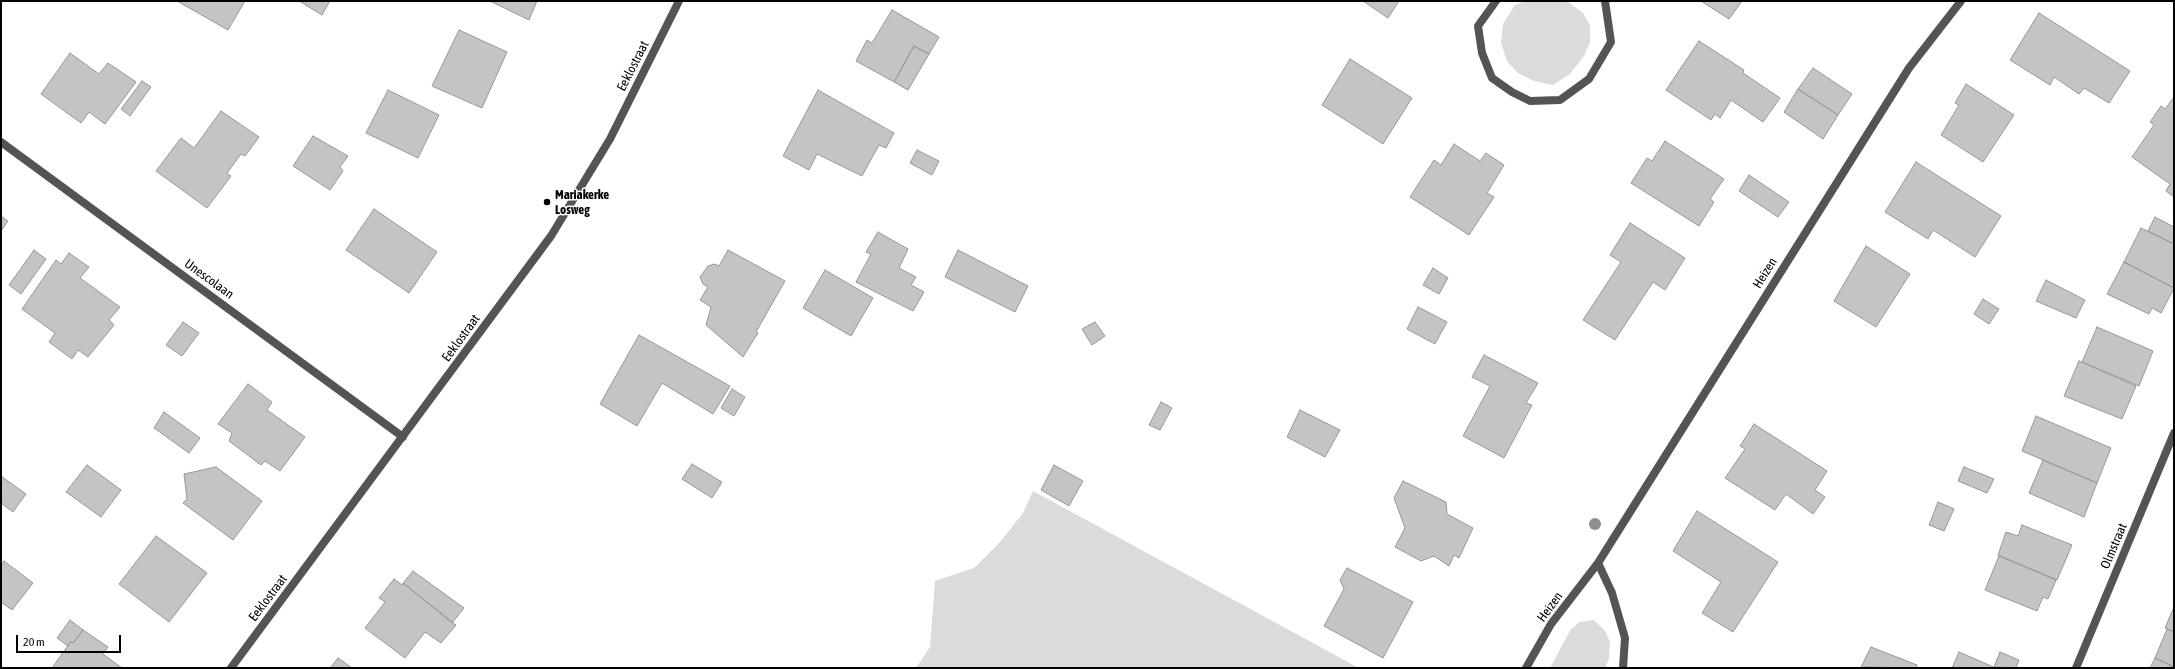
<!DOCTYPE html>
<style>
body{margin:0}
#map{position:relative;width:2175px;height:669px;overflow:hidden;background:#fff;font-family:"Asap Condensed",sans-serif}
canvas{display:block}
.frame{position:absolute;inset:0;border:2px solid #000;pointer-events:none}
.scale{position:absolute;left:16px;top:635px;width:105px;height:18px;box-sizing:border-box;border:2px solid #000;border-top:0;padding-left:5px;font-size:12px;line-height:14px;white-space:nowrap;color:#000;-webkit-text-stroke:3px #fff;paint-order:stroke}
</style>
<div id="map">
<canvas width="2175" height="669"></canvas>
<div class="frame"></div>
<div class="scale">20 m</div>
</div>
<script>
const c = document.querySelector('canvas').getContext('2d');
c.lineJoin = 'round';
function paint(path, color) { c.fillStyle = color; c.fill(path, 'evenodd'); }
const toPath = rows => new Path2D(rows.map(r => 'M' + r).join(''));
function trace(path, color, width, dash) { c.strokeStyle = color; c.lineWidth = width; c.lineCap = dash ? 'butt' : 'round'; c.setLineDash(dash || []); c.stroke(path); }
function drawText(font, color, halo, rows, align = 'center') {
  c.font = font + ' "Asap Condensed",sans-serif'; c.lineWidth = 3; c.setLineDash([]); c.textBaseline = 'middle'; c.strokeStyle = halo; c.fillStyle = color; for (const [text, x, y, turn = 0] of rows) {
    c.save(); c.translate(x, y); c.rotate((+turn || 0) * Math.PI / 180); c.textAlign = isNaN(turn) ? turn : align; if (halo) c.strokeText(text, 0, 0); c.fillText(text, 0, 0); c.restore();
  }
}
paint(toPath([
 [1525,1,1567,1,1583,13,1590,25,1590,42,1584,56,1570,74,1553,85,1534,81,1518,73,1507,61,1501,43,1503,24,1515,5],
 [1033,491,1359,668,916,668,930,647,935,581,974,568,1000,542,1023,513],
 [1594,620,1605,631,1610,642,1609,659,1605,668,1550,668,1571,629,1580,622]
]), '#dbdbdb');
const building = toPath([
 [177,1,245,1,228,30,177,1],
 [299,1,330,1,322,15,299,1],
 [490,1,537,1,529,20,490,1],
 [1363,1,1399,1,1388,18,1363,1],
 [1701,1,1742,1,1729,19,1701,1],
 [892,10,939,37,929,54,914,46,894,82,856,61,867,40,872,43,892,10],
 [2039,13,2130,71,2109,103,2084,88,2079,94,2054,77,2050,85,2010,60,2039,13],
 [459,30,507,52,482,108,432,86,459,30],
 [1699,41,1744,70,1743,73,1780,98,1763,122,1731,100,1720,118,1715,114,1711,120,1666,90,1699,41],
 [914,46,929,54,908,90,894,82,914,46],
 [70,53,99,74,108,63,136,82,105,124,89,112,81,123,41,94,70,53],
 [1350,59,1412,98,1383,144,1322,105,1350,59],
 [1813,68,1852,94,1838,115,1798,89,1813,68],
 [142,81,151,87,130,116,121,109,142,81],
 [1966,84,2014,115,1983,162,1941,135,1959,105,1955,103,1966,84],
 [1798,89,1838,115,1823,139,1784,112,1798,89],
 [388,90,439,115,418,158,366,133,388,90],
 [818,90,894,133,886,148,879,145,862,176,817,154,809,170,783,156,818,90],
 [2174,97,2174,197,2166,191,2170,184,2132,157,2154,125,2150,122,2161,106,2165,109,2174,97],
 [221,111,259,137,245,156,241,154,227,173,231,176,207,208,156,171,181,138,194,148,221,111],
 [313,136,348,156,340,167,343,171,330,190,293,166,313,136],
 [1665,141,1724,179,1710,199,1714,202,1699,226,1631,183,1647,158,1652,161,1665,141],
 [1454,144,1480,161,1486,153,1504,165,1487,193,1494,197,1469,235,1410,197,1434,160,1441,165,1454,144],
 [917,150,939,161,932,175,910,163,917,150],
 [1916,162,2001,216,1975,257,1933,230,1928,239,1885,212,1916,162],
 [1749,175,1789,202,1778,217,1739,191,1749,175],
 [374,209,437,252,409,293,346,250,374,209],
 [1,216,8,221,1,231,1,216],
 [2155,217,2174,227,2174,244,2148,231,2155,217],
 [1630,223,1685,258,1665,290,1653,282,1615,340,1583,320,1621,262,1610,255,1630,223],
 [2141,228,2174,244,2174,288,2124,262,2141,228],
 [878,232,908,249,899,268,916,277,911,285,924,292,913,311,856,282,871,254,866,252,878,232],
 [1866,246,1910,274,1876,327,1834,301,1866,246],
 [34,250,46,259,21,294,9,285,34,250],
 [728,250,785,281,756,332,758,333,743,357,706,325,711,307,700,300,708,287,703,284,700,277,708,266,714,264,719,266,728,250],
 [958,250,1028,286,1015,312,945,277,958,250],
 [69,253,89,267,80,278,120,307,109,320,114,325,88,357,78,350,72,359,49,342,55,333,22,309,56,260,61,264,69,253],
 [2124,262,2174,288,2161,313,2152,308,2149,314,2107,294,2124,262],
 [1433,268,1448,278,1439,294,1423,285,1433,268],
 [825,270,873,298,851,336,803,308,825,270],
 [2046,280,2085,300,2076,318,2036,301,2046,280],
 [1983,299,1999,309,1989,324,1974,314,1983,299],
 [1418,307,1447,322,1435,344,1407,329,1418,307],
 [183,322,199,333,182,356,166,345,183,322],
 [1095,322,1105,336,1092,345,1082,329,1095,322],
 [2097,327,2153,351,2139,386,2082,362,2097,327],
 [639,335,730,386,713,414,662,383,637,426,600,404,639,335],
 [1484,355,1538,383,1526,403,1532,405,1504,458,1463,436,1490,386,1472,377,1484,355],
 [2079,361,2136,386,2122,419,2064,396,2079,361],
 [248,384,272,402,267,410,305,437,280,471,265,461,261,465,229,441,232,433,218,424,248,384],
 [732,389,745,397,734,416,721,408,732,389],
 [1161,402,1172,408,1160,430,1149,425,1161,402],
 [1300,410,1340,430,1325,457,1287,437,1300,410],
 [164,412,200,438,189,453,154,428,164,412],
 [2036,416,2111,448,2097,483,2022,451,2036,416],
 [1754,424,1827,471,1815,490,1825,497,1813,514,1786,494,1775,510,1725,478,1745,449,1740,446,1754,424],
 [2043,460,2097,483,2084,517,2029,493,2043,460],
 [692,464,722,482,712,498,682,479,692,464],
 [87,465,121,490,101,517,66,492,87,465],
 [1054,465,1083,481,1069,506,1041,490,1054,465],
 [216,467,262,501,233,540,183,503,187,499,184,474,216,467],
 [1964,467,1994,479,1987,493,1958,481,1964,467],
 [1,476,26,494,13,512,1,503,1,476],
 [1403,481,1446,502,1447,514,1473,528,1459,558,1454,555,1449,566,1434,556,1421,561,1395,547,1405,528,1394,498,1403,481],
 [1938,502,1954,509,1944,531,1929,525,1938,502],
 [1697,511,1778,562,1733,632,1702,613,1721,582,1673,551,1697,511],
 [2022,525,2072,545,2057,580,1998,555,2006,532,2018,536,2022,525],
 [156,536,207,573,169,622,119,584,156,536],
 [1999,556,2056,580,2048,599,2043,597,2037,611,1985,590,1999,556],
 [4,561,33,583,12,610,1,602,1,565,4,561],
 [1347,568,1413,602,1383,658,1324,626,1344,589,1340,580,1347,568],
 [413,571,464,608,452,623,403,583,413,571],
 [394,579,402,585,403,583,456,625,441,643,425,632,405,658,365,628,385,602,379,598,394,579],
 [2174,607,2174,632,2165,628,2174,607],
 [70,620,83,630,73,643,71,641,68,646,57,638,70,620],
 [2167,629,2174,632,2174,667,2155,658,2167,629],
 [83,630,108,647,103,654,122,668,52,668,71,641,73,643,83,630],
 [1871,647,1917,665,1916,668,1861,667,1871,647],
 [1959,652,1975,659,1996,668,1952,668,1959,652],
 [2000,652,2019,660,2016,668,1994,667,2000,652],
 [338,658,352,668,330,668,338,658],
 [2155,658,2174,667,2174,668,2150,668,2155,658]
]);
paint(building, '#c4c4c4');
trace(building, '#989898', 1);
trace(toPath([
 [1496,1,1478,26,1482,53,1492,78,1512,92,1530,101,1560,100,1589,79,1611,42,1605,1],
 [1,142,403,437],
 [1598,563,1612,593,1625,638,1623,668],
 [1526,668,1551,624,1598,563,1909,68,1961,1],
 [2076,668,2174,433]
]), '#545454', 8);
trace(toPath([
 [231,668,551,236,610,139,679,1]
]), '#545454', 8);
c.fillStyle = '#8e8e8e';
for (const [x, y] of [
 [1595,524]
]) { c.beginPath(); c.arc(x, y, 6, 0, 2 * Math.PI); c.fill(); }
for (const [x, y, r, color] of [
 [547,202,4,"#000"]
]) { const dot = new Path2D(); dot.arc(x, y, r, 0, 2 * Math.PI); c.fillStyle = color; c.fill(dot); trace(dot, '#fff', 1.5); }
drawText('13px', '#000', '#fff', [
 ["Eeklostraat",633,66,-63],
 ["Heizen",1765,273,-58],
 ["Unescolaan",209,279,36],
 ["Eeklostraat",461,338,-54],
 ["Olmstraat",2114,546,-67],
 ["Eeklostraat",268,598,-53],
 ["Heizen",1550,607,-54]
]);
drawText('bold 13px', '#000', '#fff', [
 ["Mariakerke",555,195],
 ["Losweg",555,210]
], 'left');
</script>
